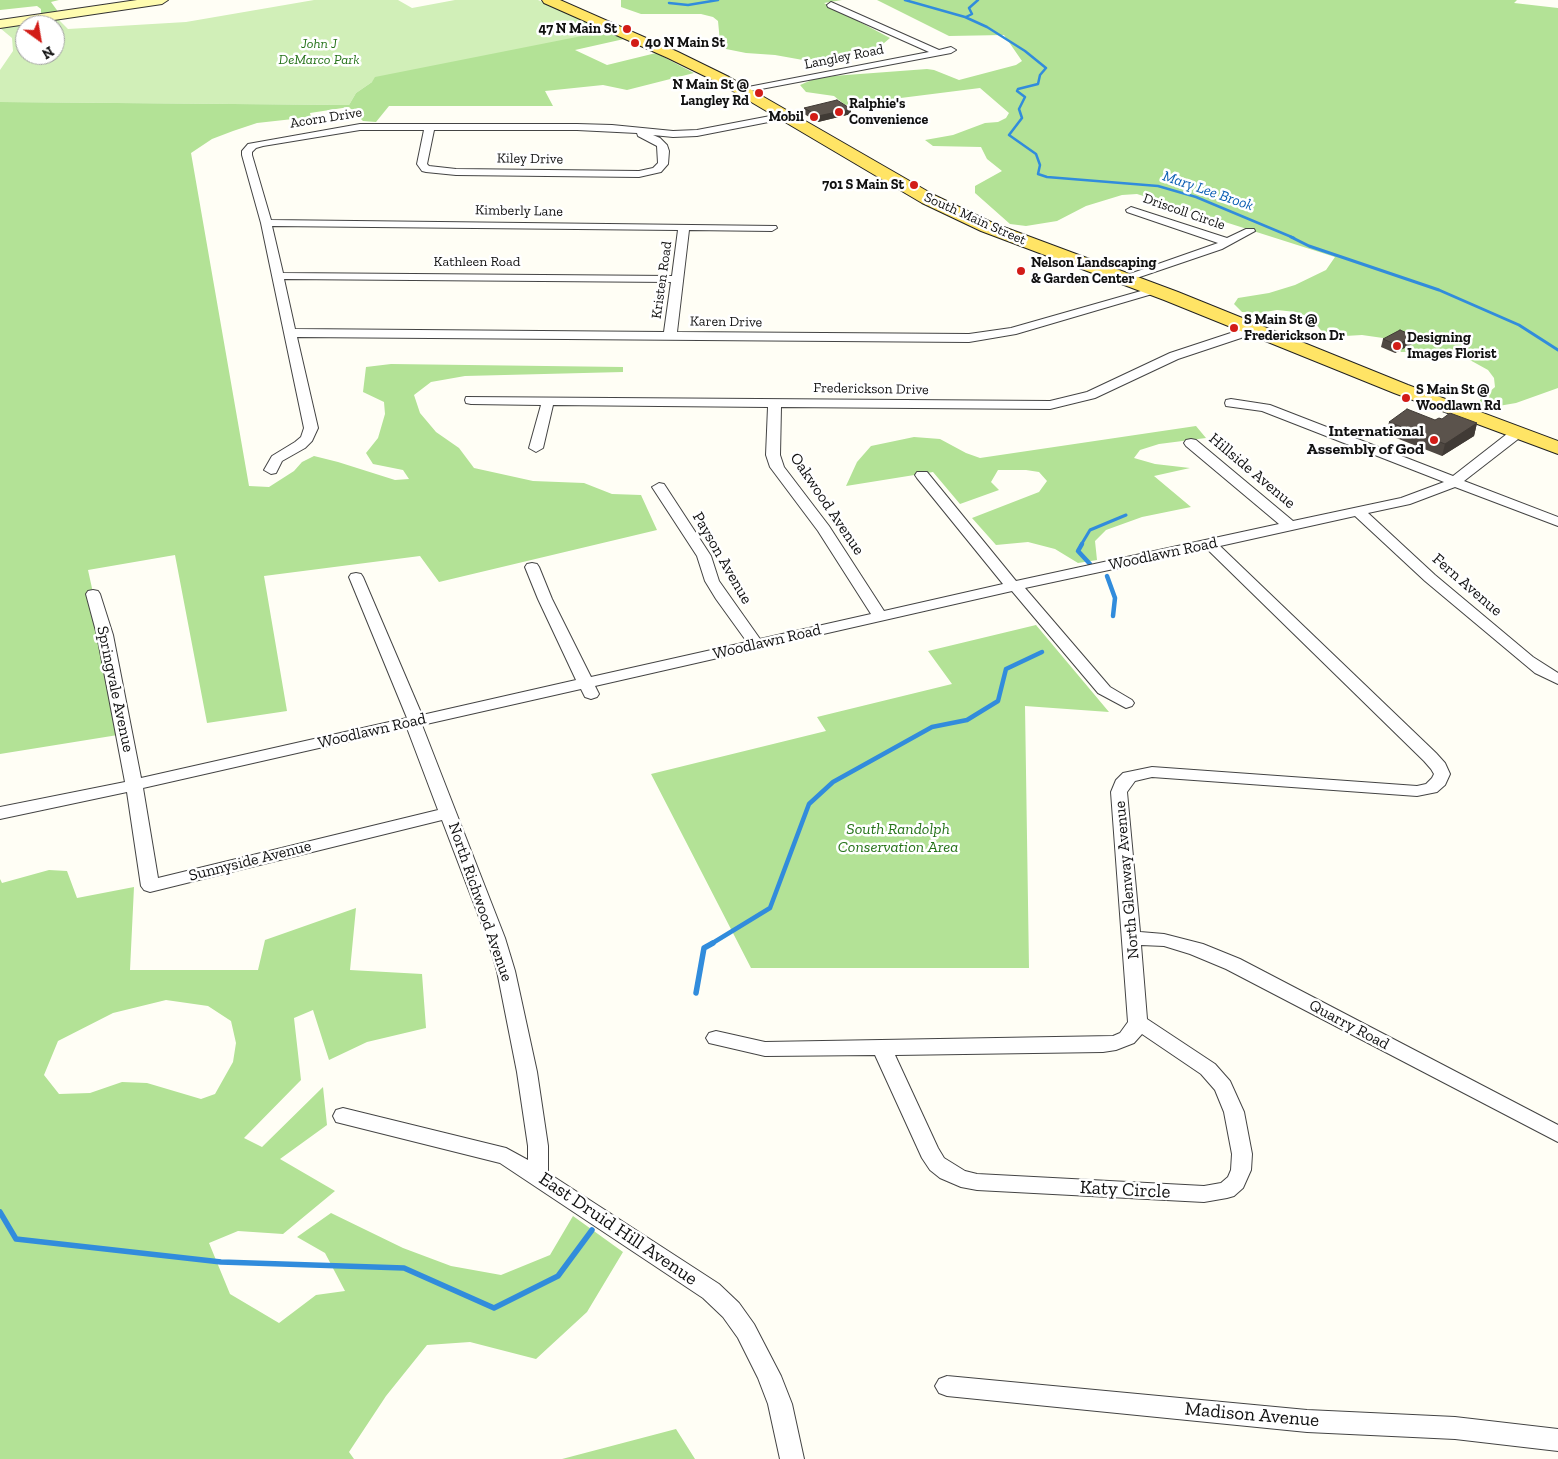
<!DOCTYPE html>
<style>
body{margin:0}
#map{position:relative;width:1558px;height:1459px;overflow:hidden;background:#fffef5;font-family:"Zilla Slab",serif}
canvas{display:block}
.north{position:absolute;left:15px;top:15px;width:50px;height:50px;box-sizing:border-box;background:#fff;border:1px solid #a0a0a0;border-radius:50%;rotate:148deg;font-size:14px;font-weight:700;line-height:20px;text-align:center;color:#111}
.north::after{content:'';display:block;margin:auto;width:18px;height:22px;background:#d21c17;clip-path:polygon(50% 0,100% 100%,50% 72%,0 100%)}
</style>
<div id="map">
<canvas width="1558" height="1459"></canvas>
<div class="north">N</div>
</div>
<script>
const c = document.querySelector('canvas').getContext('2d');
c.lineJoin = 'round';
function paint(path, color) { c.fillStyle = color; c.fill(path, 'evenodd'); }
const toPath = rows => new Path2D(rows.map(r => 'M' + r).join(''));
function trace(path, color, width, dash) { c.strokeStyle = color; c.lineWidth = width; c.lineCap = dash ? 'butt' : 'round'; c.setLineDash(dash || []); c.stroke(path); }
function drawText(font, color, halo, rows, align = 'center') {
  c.font = font + ' "Zilla Slab",serif'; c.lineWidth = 5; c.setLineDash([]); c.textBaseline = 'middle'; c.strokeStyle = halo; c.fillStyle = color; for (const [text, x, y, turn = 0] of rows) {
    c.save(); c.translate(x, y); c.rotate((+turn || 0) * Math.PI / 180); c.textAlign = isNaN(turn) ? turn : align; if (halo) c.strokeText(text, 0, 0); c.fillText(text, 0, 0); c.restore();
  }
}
paint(toPath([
 [314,0,398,0,412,8,455,0,538,0,607,31,372,82,356,93,349,105,0,102,0,70,13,51,12,38,0,28,0,26,57,18,68,29,186,22],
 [25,25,55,25,55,55,25,55]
]), '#d1efb8');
paint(toPath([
 [0,0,59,0,51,2,59,13,41,16,41,9,37,6,0,10],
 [621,0,842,0,824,3,890,38,877,49,823,58,803,60,775,55,746,53,726,49,720,42,718,21,713,17,701,14,641,14,621,7],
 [877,0,1517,0,1514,3,1558,8,1558,388,1516,403,1481,409,1480,400,1495,387,1494,378,1488,370,1459,354,1440,351,1401,352,1397,345,1383,338,1362,335,1345,336,1324,334,1311,318,1296,312,1277,310,1259,313,1242,312,1234,304,1238,298,1269,293,1295,285,1326,270,1335,257,1137,194,1122,195,1086,206,1057,221,1026,226,1010,224,975,193,975,186,1002,171,987,159,981,147,933,146,925,140,953,135,985,123,998,122,1006,118,1009,113,980,88,845,105,834,96,806,92,800,85,814,79,833,76,927,69,934,70,959,80,1016,65,1022,61,1004,35,949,36],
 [607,31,624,39,575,50,607,65,656,53,694,73,627,90,603,85,545,91,553,106,389,106,376,122,363,121,349,107,310,113,311,117,257,123,233,131,212,139,191,153,249,486,269,487,294,471,302,462,314,456,338,462,395,480,409,479,403,470,373,464,366,453,378,438,385,414,384,402,363,392,366,367,391,364,623,367,623,372,465,376,431,382,414,395,420,413,436,432,459,448,474,468,533,481,584,483,612,494,641,495,657,530,439,582,420,556,264,576,287,711,207,723,175,555,88,570,124,734,0,754,0,102,349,105,356,93,372,82,375,77],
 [1196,426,1206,438,1159,444,1140,450,1134,458,1155,464,1190,468,1154,476,1191,507,1142,517,1106,530,1095,541,1097,560,1078,563,1055,549,1028,542,996,545,972,518,1039,492,1047,481,1039,472,1026,470,998,470,991,482,999,490,960,504,933,472,846,486,857,462,871,446,914,437,940,439,966,453,980,458],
 [1036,625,1109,712,1025,706,1029,968,751,968,651,774,826,731,817,717,952,684,928,651],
 [49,870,67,871,77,898,134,887,130,970,258,970,265,940,356,908,350,970,422,974,426,1028,367,1042,329,1060,313,1010,294,1018,301,1080,244,1138,262,1147,323,1087,327,1125,280,1159,335,1191,283,1234,238,1231,209,1243,230,1294,279,1323,316,1295,345,1291,325,1253,297,1237,331,1213,403,1248,451,1266,501,1275,550,1255,573,1216,623,1252,587,1312,536,1359,470,1342,427,1345,386,1396,349,1452,354,1459,0,1459,0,879,2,883],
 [166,1000,208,1006,231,1021,236,1043,233,1062,215,1094,201,1099,147,1083,122,1082,90,1093,59,1094,44,1075,58,1041,113,1013],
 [676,1429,695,1459,562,1459]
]), '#b3e296');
trace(toPath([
 [905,0,965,17,987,27,1025,51,1046,68,1040,75,1038,84,1018,89,1017,91,1025,97,1019,109,1022,118,1009,135,1036,154,1040,165,1038,174,1047,177,1158,186,1196,197,1294,238],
 [669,3,688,5,718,0],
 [966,17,972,14,969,8,978,0]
]), '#318cdc', 2.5);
trace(toPath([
 [1291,237,1309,246,1439,290,1519,325,1558,350],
 [1081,545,1090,530,1126,515]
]), '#318cdc', 3);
trace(toPath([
 [1082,544,1078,551,1090,564],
 [1107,576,1115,598,1113,616],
 [711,944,770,908,809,804,833,782,932,727,967,720,998,701,1006,669,1042,652]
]), '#318cdc', 4.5);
trace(toPath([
 [696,993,704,948,713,943],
 [0,1212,16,1239,221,1262,404,1268,494,1308,558,1276,592,1230]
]), '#318cdc', 5.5);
const minor = toPath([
 [831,2,939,50,951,47,956,50,951,53,740,93,738,91,743,88,929,52,828,7,827,5,831,2],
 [786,113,791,116,789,118,697,136,673,137,653,135,660,138,667,145,669,151,668,164,661,172,639,177,456,175,426,172,422,171,417,164,424,130,360,130,263,146,256,148,252,152,252,155,271,220,776,226,777,228,772,231,689,230,677,332,969,334,1011,328,1155,287,1161,290,1159,292,1016,334,969,342,297,337,318,428,312,441,305,448,282,461,276,473,271,474,264,470,272,456,295,442,301,437,304,428,261,223,242,155,242,151,248,144,360,124,577,124,612,125,673,131,697,130,786,113],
 [434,130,577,130,637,133,638,136,657,146,658,163,653,168,639,171,456,169,429,166,427,164,434,130],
 [272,226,678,230,672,276,283,273,272,226],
 [284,279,671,282,664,332,295,329,284,279],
 [1131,207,1227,238,1246,229,1254,229,1255,231,1222,249,1125,282,1119,279,1121,277,1218,243,1127,212,1126,210,1131,207],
 [1255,325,1261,329,1259,332,1178,359,1095,398,1050,409,781,407,780,455,784,467,829,526,884,611,1003,584,917,478,915,475,917,472,927,472,1016,581,1279,524,1186,446,1184,443,1186,440,1191,439,1196,440,1293,521,1401,498,1444,482,1262,411,1226,406,1225,403,1226,400,1231,399,1270,405,1453,476,1512,430,1522,430,1524,433,1522,436,1464,481,1558,517,1558,526,1455,487,1410,504,1368,513,1435,575,1533,657,1558,673,1558,684,1535,673,1523,663,1425,581,1355,516,1220,546,1436,753,1445,763,1450,774,1445,785,1437,792,1417,796,1152,777,1135,781,1127,792,1140,932,1164,934,1203,944,1240,959,1558,1125,1558,1142,1226,969,1190,954,1164,946,1141,945,1147,1019,1215,1064,1230,1081,1244,1112,1252,1154,1251,1170,1243,1188,1234,1196,1227,1198,1204,1202,977,1190,961,1187,940,1178,930,1170,922,1158,875,1055,765,1056,709,1043,706,1038,709,1033,716,1031,765,1042,1113,1036,1120,1033,1128,1022,1111,792,1116,780,1123,773,1152,767,1417,786,1426,784,1432,778,1434,774,1431,769,1424,761,1207,549,1025,588,1110,687,1132,700,1134,703,1132,706,1126,708,1098,693,1012,591,595,686,599,694,597,697,591,699,585,697,581,689,422,725,505,938,515,971,537,1072,548,1146,548,1173,719,1284,739,1303,754,1324,781,1376,792,1404,804,1459,780,1459,768,1404,758,1378,738,1338,723,1317,703,1298,500,1163,336,1122,333,1116,336,1110,343,1108,506,1148,528,1160,528,1146,517,1072,497,971,487,938,442,820,150,892,144,890,141,886,127,792,0,819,0,807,125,782,97,635,86,594,88,591,93,590,98,591,100,594,113,635,141,778,407,718,349,577,351,574,356,573,361,574,363,577,422,715,576,680,538,599,525,567,527,564,532,563,537,564,539,567,552,599,591,677,747,642,716,599,705,581,697,556,652,487,659,483,664,484,711,556,719,581,760,639,871,614,818,531,770,467,766,455,768,407,553,405,543,448,536,452,529,448,541,405,471,404,466,403,465,400,466,397,1050,401,1087,392,1170,353,1255,325],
 [407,728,438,810,158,878,143,788,407,728],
 [1142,1034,1201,1074,1215,1090,1224,1112,1232,1154,1231,1170,1228,1177,1221,1183,1204,1186,977,1174,965,1171,944,1158,938,1148,895,1055,1103,1052,1116,1050,1134,1043,1142,1034],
 [947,1376,1307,1410,1455,1417,1558,1429,1558,1451,1455,1439,1307,1432,947,1396,939,1393,935,1386,939,1379,947,1376]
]);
const secondary = toPath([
 [137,0,168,0,162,4,0,28,0,20,137,0]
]);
const primary = toPath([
 [542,0,560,0,678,52,729,77,934,195,993,223,1178,292,1408,385,1558,441,1558,454,1394,393,1164,300,981,231,922,203,719,83,668,58,544,3,542,0]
]);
trace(minor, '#444', 2);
trace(secondary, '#333', 2);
trace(primary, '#222', 2);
paint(minor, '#fff');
paint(secondary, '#fffcb0');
paint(primary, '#ffe465');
paint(toPath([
 [804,108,851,114,818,122,804,114],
 [1414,336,1412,344,1395,353,1381,347,1383,339],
 [1442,419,1477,423,1474,436,1442,456,1386,434,1389,422,1435,420]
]), '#4e4741');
paint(toPath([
 [851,109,851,114,818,122,818,116],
 [1414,336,1412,344,1395,353,1397,345],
 [1477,423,1474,436,1442,456,1445,444]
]), '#403a35');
const building = toPath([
 [837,100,851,109,818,116,804,108,837,100],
 [1400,330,1414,336,1397,345,1383,339,1400,330],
 [1407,409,1435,420,1439,418,1442,419,1450,413,1477,423,1445,444,1389,422,1407,409]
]);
paint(building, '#5b534c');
trace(building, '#403a35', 1);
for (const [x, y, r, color] of [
 [627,29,5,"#d21c17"],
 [635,43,5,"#d21c17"],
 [759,93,5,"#d21c17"],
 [839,112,5,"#d21c17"],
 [814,117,5,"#d21c17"],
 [914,185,5,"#d21c17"],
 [1021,271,5,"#d21c17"],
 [1234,328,5,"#d21c17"],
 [1397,346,5,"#d21c17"],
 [1406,398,5,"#d21c17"],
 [1434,440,5,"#d21c17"]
]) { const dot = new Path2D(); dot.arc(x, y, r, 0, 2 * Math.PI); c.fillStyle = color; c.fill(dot); trace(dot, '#fff', 2); }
drawText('bold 14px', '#111', '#fff', [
 ["47 N Main St",617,29,"right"],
 ["40 N Main St",645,43],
 ["N Main St @",749,85,"right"],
 ["Langley Rd",749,101,"right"],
 ["Ralphie's",849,104],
 ["Convenience",849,120],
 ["Mobil",804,117,"right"],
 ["701 S Main St",904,185,"right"],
 ["Nelson Landscaping",1031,263],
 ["& Garden Center",1031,279],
 ["S Main St @",1244,320],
 ["Frederickson Dr",1244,336],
 ["Designing",1407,338],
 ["Images Florist",1407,354],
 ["S Main St @",1416,390],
 ["Woodlawn Rd",1416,406]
], 'left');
drawText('italic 14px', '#247218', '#fff', [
 ["John J",319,44],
 ["DeMarco Park",319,60]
]);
drawText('14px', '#111', '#fff', [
 ["Langley Road",844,57,-11],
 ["Acorn Drive",326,118,-9],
 ["Kiley Drive",530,159,1],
 ["Kimberly Lane",519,211,1],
 ["Driscoll Circle",1184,212,19],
 ["South Main Street",975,219,24],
 ["Kathleen Road",477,262],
 ["Kristen Road",662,280,-82],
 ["Karen Drive",726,322,1],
 ["Frederickson Drive",871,389,1]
]);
drawText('italic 15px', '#0a5db3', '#fff', [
 ["Mary Lee Brook",1208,191,19]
]);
drawText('bold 16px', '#111', '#fff', [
 ["International",1424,431],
 ["Assembly of God",1424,449]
], 'right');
drawText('16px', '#111', '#fff', [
 ["Hillside Avenue",1252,471,40],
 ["Oakwood Avenue",827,504,56],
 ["Woodlawn Road",1163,554,-12],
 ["Payson Avenue",722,558,60],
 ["Fern Avenue",1467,585,41],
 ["Woodlawn Road",767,642,-13],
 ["Springvale Avenue",115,689,78],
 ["Woodlawn Road",372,731,-13],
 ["Sunnyside Avenue",250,861,-14],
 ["North Glenway Avenue",1127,880,-95],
 ["North Richwood Avenue",480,902,71],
 ["Quarry Road",1349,1025,28]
]);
drawText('italic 16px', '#247218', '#fff', [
 ["South Randolph",898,829],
 ["Conservation Area",898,847]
]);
drawText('19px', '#111', '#fff', [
 ["Katy Circle",1125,1190,3],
 ["East Druid Hill Avenue",618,1229,34],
 ["Madison Avenue",1252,1415,5]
]);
</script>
